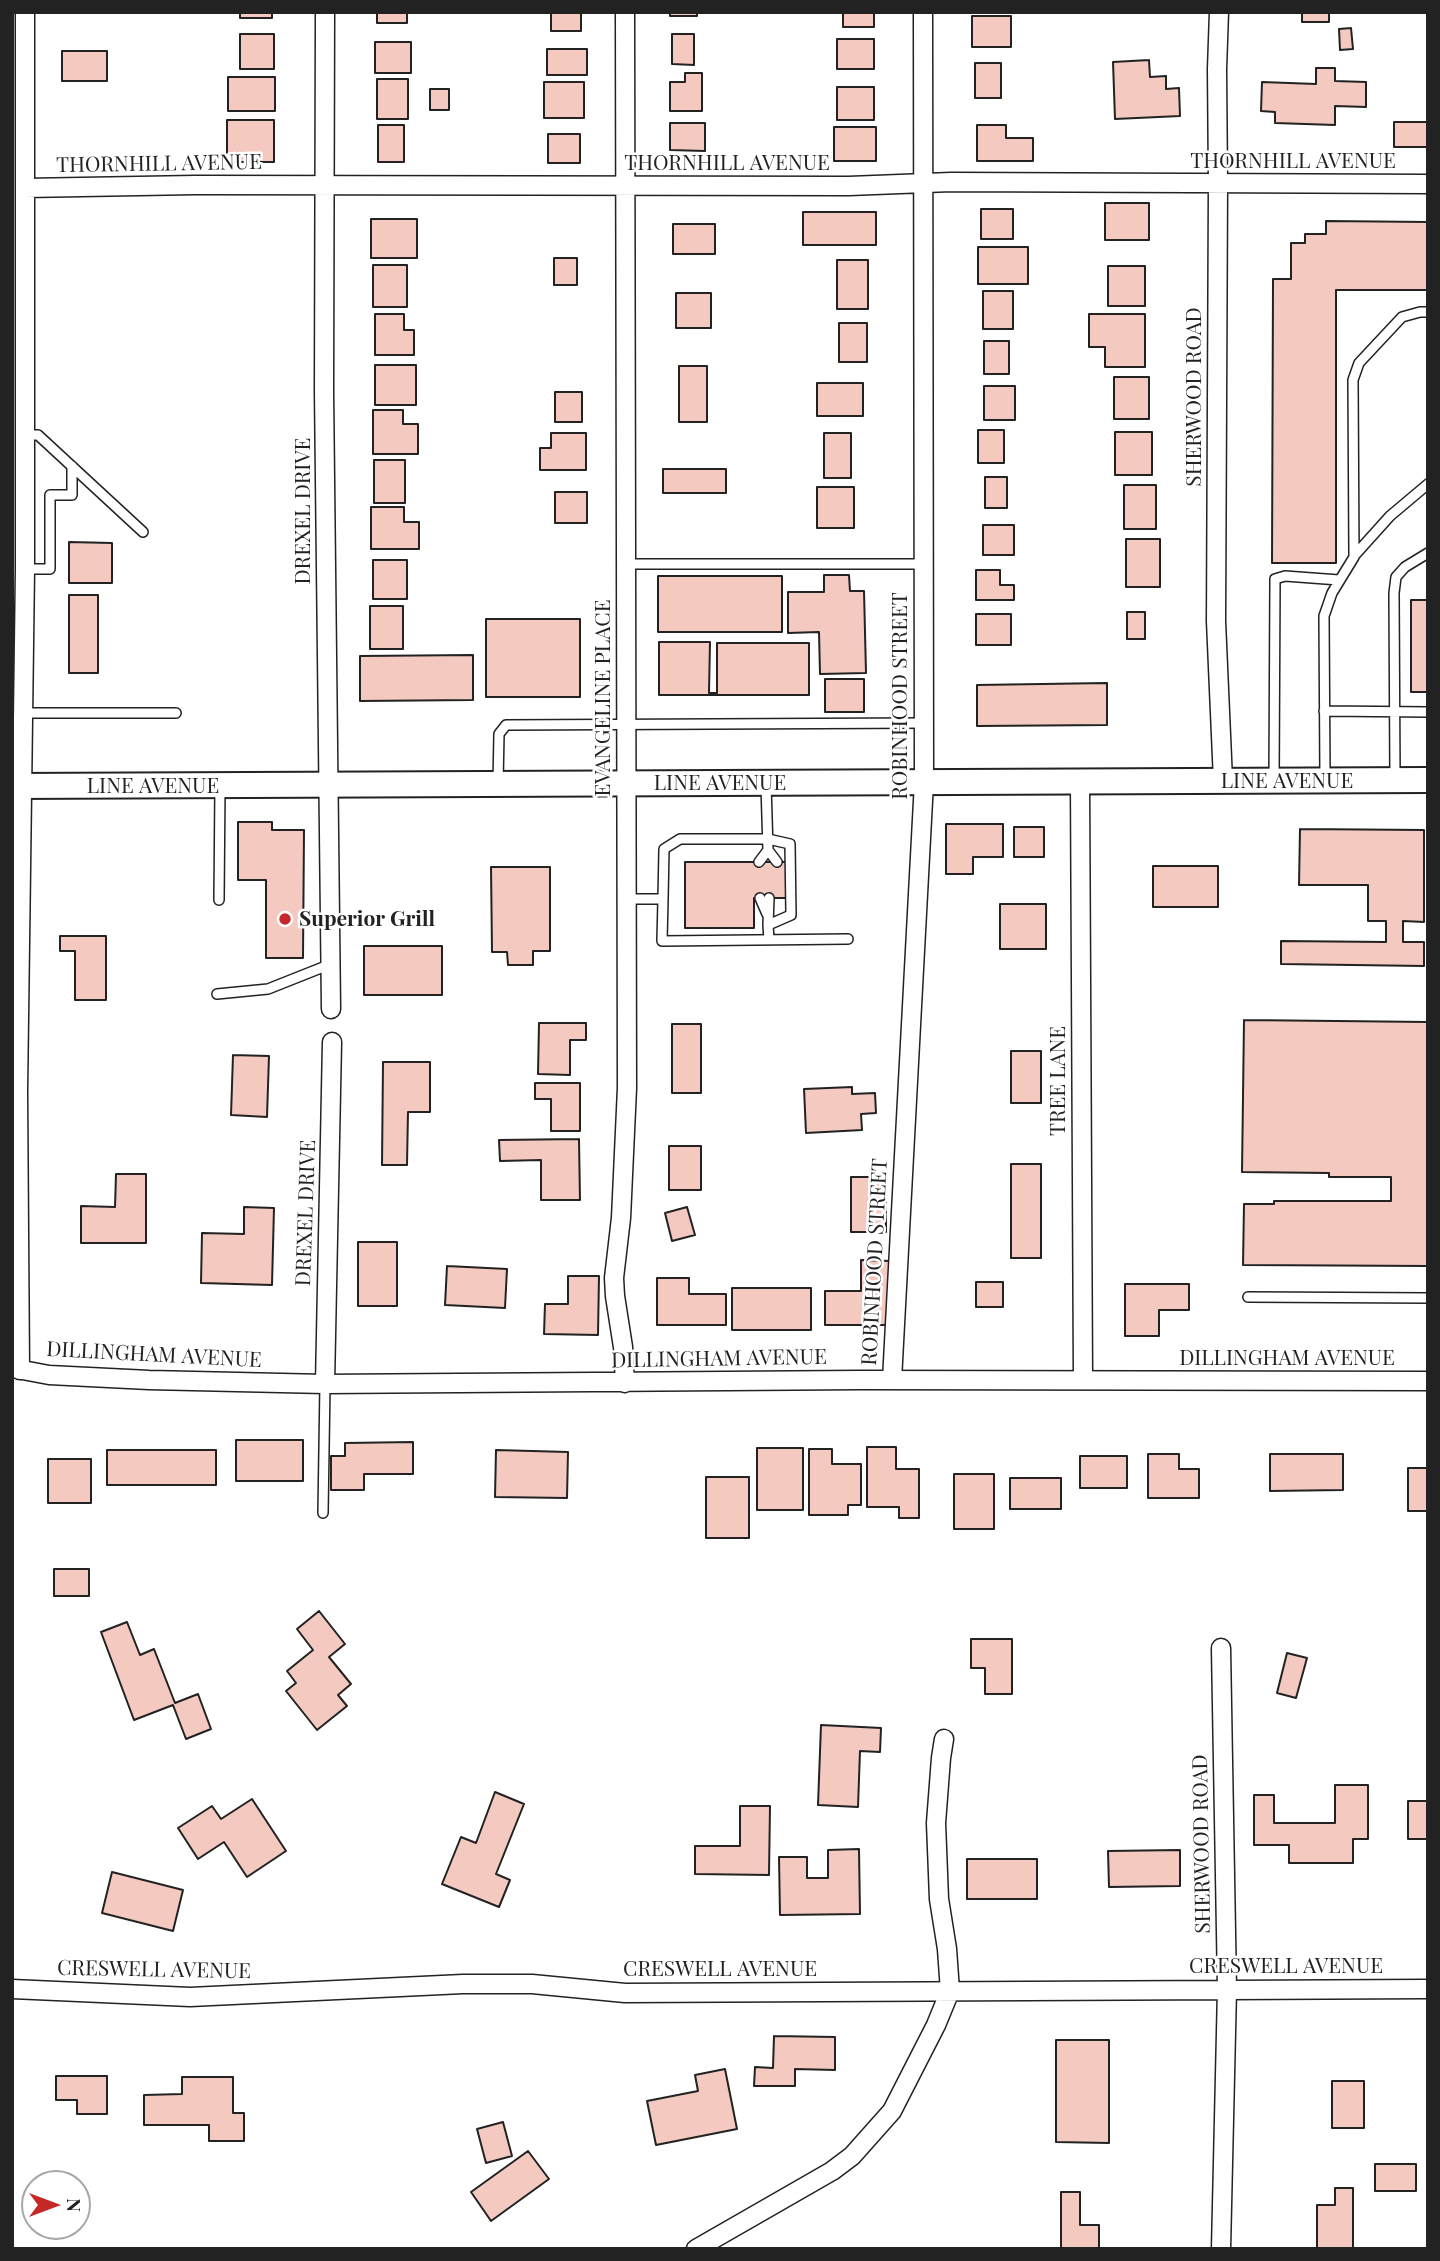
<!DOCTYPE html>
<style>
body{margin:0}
#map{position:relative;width:1440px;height:2261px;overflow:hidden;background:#fff;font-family:"Playfair Display",serif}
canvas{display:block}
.frame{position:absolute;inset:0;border:14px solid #222;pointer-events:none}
.north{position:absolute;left:21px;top:2170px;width:70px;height:70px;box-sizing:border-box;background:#fff;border:2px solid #a7a7a7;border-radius:50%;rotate:90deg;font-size:19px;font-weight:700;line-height:28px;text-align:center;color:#222}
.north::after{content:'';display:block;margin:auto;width:24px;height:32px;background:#c62828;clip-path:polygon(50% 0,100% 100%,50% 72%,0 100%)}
</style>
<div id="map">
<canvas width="1440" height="2261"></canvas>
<div class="frame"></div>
<div class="north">N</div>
</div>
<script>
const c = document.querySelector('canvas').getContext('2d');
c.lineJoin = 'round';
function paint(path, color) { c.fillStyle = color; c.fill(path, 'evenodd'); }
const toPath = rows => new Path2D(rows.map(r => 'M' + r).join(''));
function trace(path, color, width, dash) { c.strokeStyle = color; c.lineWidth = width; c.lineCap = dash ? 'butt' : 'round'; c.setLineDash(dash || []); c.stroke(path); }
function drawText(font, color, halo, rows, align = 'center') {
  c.font = font + ' "Playfair Display",serif'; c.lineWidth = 5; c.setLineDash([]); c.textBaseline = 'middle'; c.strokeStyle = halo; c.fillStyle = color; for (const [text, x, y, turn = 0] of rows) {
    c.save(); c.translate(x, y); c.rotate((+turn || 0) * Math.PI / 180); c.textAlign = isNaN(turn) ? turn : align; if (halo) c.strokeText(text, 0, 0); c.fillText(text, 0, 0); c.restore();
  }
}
const building = toPath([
 [240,12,272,12,272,18,240,18,240,12],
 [377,12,407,12,407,23,377,23,377,12],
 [551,12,581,12,581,31,551,31,551,12],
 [670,12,697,12,697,16,670,16,670,12],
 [843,12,874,12,874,27,843,27,843,12],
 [1302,12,1351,12,1351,13,1329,13,1329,22,1302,22,1302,12],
 [972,16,1011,16,1011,47,972,47,972,16],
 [1351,28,1353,49,1340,50,1339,29,1351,28],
 [240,34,274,34,274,69,240,69,240,34],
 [672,34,694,34,694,65,672,64,672,34],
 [837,39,874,39,874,69,837,69,837,39],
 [375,42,411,42,411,73,375,73,375,42],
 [547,49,587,49,587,75,547,75,547,49],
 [62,51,107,51,107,81,62,81,62,51],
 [1149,60,1150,77,1166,76,1166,89,1179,88,1180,116,1115,119,1113,62,1149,60],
 [975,63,1001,63,1001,98,975,98,975,63],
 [1316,68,1335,68,1335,81,1366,82,1366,107,1335,106,1335,125,1275,123,1275,112,1261,111,1262,82,1316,84,1316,68],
 [685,73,702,73,702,111,670,111,670,82,685,82,685,73],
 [228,77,275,77,275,111,228,111,228,77],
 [377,79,408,79,408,119,377,119,377,79],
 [544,82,584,82,584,118,544,118,544,82],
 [837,87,874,87,874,120,837,120,837,87],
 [430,89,449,89,449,110,430,110,430,89],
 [227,120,274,120,274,162,227,162,227,120],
 [1394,122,1428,122,1428,147,1394,147,1394,122],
 [670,123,705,123,705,151,670,150,670,123],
 [378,125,404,125,404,162,378,162,378,125],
 [977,125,1006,125,1006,138,1033,138,1033,161,977,161,977,125],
 [834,127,876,127,876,161,834,161,834,127],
 [548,134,580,134,580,163,548,163,548,134],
 [1105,203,1149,203,1149,240,1105,240,1105,203],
 [981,209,1013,209,1013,239,981,239,981,209],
 [803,212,876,212,876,245,803,245,803,212],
 [371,219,417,219,417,258,371,258,371,219],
 [1326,221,1428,222,1428,290,1336,290,1336,563,1272,563,1273,279,1291,279,1291,243,1305,243,1305,234,1326,234,1326,221],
 [673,224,715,224,715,254,673,254,673,224],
 [978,247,1028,247,1028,284,978,284,978,247],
 [554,258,577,258,577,285,554,285,554,258],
 [837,260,868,260,868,309,837,309,837,260],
 [373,265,407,265,407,307,373,307,373,265],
 [1108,266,1145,266,1145,306,1108,306,1108,266],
 [983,291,1013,291,1013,329,983,329,983,291],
 [676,293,711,293,711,328,676,328,676,293],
 [375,314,404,314,404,330,414,330,414,355,375,355,375,314],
 [1089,314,1145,314,1145,367,1105,367,1105,347,1089,347,1089,314],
 [839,323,867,323,867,362,839,362,839,323],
 [984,341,1009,341,1009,374,984,374,984,341],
 [375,365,416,365,416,405,375,405,375,365],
 [679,366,707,366,707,422,679,422,679,366],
 [1114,377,1149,377,1149,419,1114,419,1114,377],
 [817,383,863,383,863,416,817,416,817,383],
 [984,386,1015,386,1015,420,984,420,984,386],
 [555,392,582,392,582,422,555,422,555,392],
 [373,410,403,410,403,424,418,424,418,454,373,454,373,410],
 [978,430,1004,430,1004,463,978,463,978,430],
 [1115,432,1152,432,1152,475,1115,475,1115,432],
 [551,433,586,433,586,470,540,470,540,448,551,448,551,433],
 [824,433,851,433,851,478,824,478,824,433],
 [374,460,405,460,405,503,374,503,374,460],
 [663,469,726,469,726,493,663,493,663,469],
 [985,477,1007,477,1007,508,985,508,985,477],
 [1124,485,1156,485,1156,529,1124,529,1124,485],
 [817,487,854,487,854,528,817,528,817,487],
 [555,492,587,492,587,523,555,523,555,492],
 [371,507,404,507,404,522,419,522,419,549,371,549,371,507],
 [983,525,1014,525,1014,555,983,555,983,525],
 [1126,539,1160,539,1160,587,1126,587,1126,539],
 [69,542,112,543,112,583,69,583,69,542],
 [373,560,407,560,407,599,373,599,373,560],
 [976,570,1000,570,1000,585,1014,585,1014,600,976,600,976,570],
 [824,575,849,575,850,591,864,591,866,673,820,674,819,632,788,633,788,592,824,592,824,575],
 [658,576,782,576,782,632,658,632,658,576],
 [69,595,98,595,98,673,69,673,69,595],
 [1411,600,1428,600,1428,692,1411,692,1411,600],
 [370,606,403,606,403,649,370,649,370,606],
 [1127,612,1145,612,1145,639,1127,639,1127,612],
 [976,614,1011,614,1011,645,976,645,976,614],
 [486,619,580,619,580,697,486,697,486,619],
 [659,642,710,642,709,693,717,693,717,643,809,643,809,695,659,695,659,642],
 [473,655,473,700,360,701,360,656,473,655],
 [825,679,864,679,864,712,825,712,825,679],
 [1107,683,1107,725,977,726,977,685,1107,683],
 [238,822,272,822,272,830,304,830,303,958,266,958,266,880,238,880,238,822],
 [946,824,1003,824,1003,857,973,857,973,874,946,874,946,824],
 [1014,827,1044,827,1044,857,1014,857,1014,827],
 [1300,829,1424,830,1424,922,1403,921,1403,942,1424,942,1424,966,1281,964,1281,941,1386,942,1386,921,1368,921,1368,885,1299,885,1300,829],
 [685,862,786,862,786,898,754,898,754,928,685,928,685,862],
 [1153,866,1218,866,1218,907,1153,907,1153,866],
 [491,867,550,867,550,951,533,951,533,965,508,965,507,952,492,952,491,867],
 [1000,904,1046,904,1046,949,1000,949,1000,904],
 [60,936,106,936,106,1000,75,1000,75,951,60,951,60,936],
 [364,946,442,946,442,995,364,995,364,946],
 [1244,1020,1428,1022,1428,1266,1243,1265,1244,1204,1274,1204,1274,1201,1391,1201,1391,1177,1329,1177,1329,1173,1242,1172,1244,1020],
 [539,1023,586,1023,586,1040,570,1040,570,1075,538,1074,539,1023],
 [672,1024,701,1024,701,1093,672,1093,672,1024],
 [1011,1051,1041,1051,1041,1103,1011,1103,1011,1051],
 [233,1055,269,1056,267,1117,231,1115,233,1055],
 [383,1062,430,1062,430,1112,408,1112,407,1165,382,1165,383,1062],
 [535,1083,580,1083,580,1131,551,1131,551,1099,535,1099,535,1083],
 [852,1087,852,1094,875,1093,876,1113,861,1114,862,1130,806,1133,804,1089,852,1087],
 [579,1139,580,1200,541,1200,541,1160,500,1161,499,1140,579,1139],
 [669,1146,701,1146,701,1190,669,1190,669,1146],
 [1011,1164,1041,1164,1041,1258,1011,1258,1011,1164],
 [116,1174,146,1174,146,1243,81,1243,81,1206,115,1207,116,1174],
 [851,1177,886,1177,886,1232,851,1232,851,1177],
 [244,1207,274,1208,272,1285,201,1283,202,1233,244,1234,244,1207],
 [687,1207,695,1235,672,1241,665,1213,687,1207],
 [358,1242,397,1242,397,1306,358,1306,358,1242],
 [861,1260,891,1261,891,1325,825,1325,825,1291,861,1291,861,1260],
 [447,1266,507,1269,505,1308,445,1305,447,1266],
 [568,1276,599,1276,598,1335,544,1334,545,1304,568,1304,568,1276],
 [657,1278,689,1278,689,1294,726,1294,726,1325,657,1325,657,1278],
 [976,1282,1003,1282,1003,1307,976,1307,976,1282],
 [1125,1284,1189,1284,1189,1310,1159,1310,1159,1336,1125,1336,1125,1284],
 [732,1288,811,1288,811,1330,732,1330,732,1288],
 [236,1440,303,1440,303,1481,236,1481,236,1440],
 [413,1442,413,1474,364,1474,364,1490,331,1490,331,1456,345,1456,345,1443,413,1442],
 [867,1447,896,1447,896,1469,919,1469,919,1518,899,1518,899,1507,867,1507,867,1447],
 [757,1448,803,1448,803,1510,757,1510,757,1448],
 [809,1449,832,1449,832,1464,861,1464,861,1505,848,1505,848,1515,809,1515,809,1449],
 [107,1450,216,1450,216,1485,107,1485,107,1450],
 [496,1450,568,1452,567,1498,495,1497,496,1450],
 [1148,1454,1179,1454,1179,1469,1199,1469,1199,1498,1148,1498,1148,1454],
 [1270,1454,1343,1454,1343,1490,1270,1491,1270,1454],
 [1080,1456,1127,1456,1127,1488,1080,1488,1080,1456],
 [48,1459,91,1459,91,1503,48,1503,48,1459],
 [1408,1468,1428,1468,1428,1511,1408,1511,1408,1468],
 [954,1474,994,1474,994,1529,954,1529,954,1474],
 [706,1477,749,1477,749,1538,706,1538,706,1477],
 [1010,1478,1061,1478,1061,1509,1010,1509,1010,1478],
 [54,1569,89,1569,89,1596,54,1596,54,1569],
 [319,1611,345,1644,329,1657,351,1684,338,1695,347,1706,317,1730,286,1691,296,1683,287,1671,313,1650,297,1629,319,1611],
 [127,1622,140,1655,154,1649,175,1703,198,1694,211,1729,186,1739,173,1705,134,1720,101,1632,127,1622],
 [971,1639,1012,1639,1012,1694,985,1694,985,1668,971,1668,971,1639],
 [1287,1653,1307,1658,1296,1698,1277,1693,1287,1653],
 [821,1725,881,1728,880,1752,860,1751,858,1807,818,1805,821,1725],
 [1335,1785,1368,1785,1368,1839,1353,1839,1353,1863,1289,1863,1289,1845,1254,1845,1254,1795,1274,1795,1274,1823,1335,1823,1335,1785],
 [495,1792,524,1804,496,1874,510,1880,499,1907,442,1884,461,1837,476,1843,495,1792],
 [252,1799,286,1851,247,1877,224,1842,198,1859,178,1828,212,1806,221,1819,252,1799],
 [1408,1801,1428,1801,1428,1839,1408,1839,1408,1801],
 [740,1806,770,1806,769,1875,695,1874,695,1846,740,1846,740,1806],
 [859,1849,860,1914,780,1915,779,1857,807,1857,807,1878,828,1878,828,1850,859,1849],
 [1180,1850,1180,1886,1109,1887,1108,1851,1180,1850],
 [967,1859,1037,1859,1037,1899,967,1899,967,1859],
 [112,1872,183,1890,173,1931,102,1913,112,1872],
 [774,2036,835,2037,835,2070,795,2069,795,2086,754,2086,755,2067,773,2068,774,2036],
 [1056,2040,1109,2040,1109,2143,1056,2142,1056,2040],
 [725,2069,737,2129,656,2145,647,2101,698,2091,695,2075,725,2069],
 [56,2076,107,2076,107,2114,77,2114,77,2100,56,2100,56,2076],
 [182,2077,233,2077,233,2113,244,2113,244,2141,209,2141,209,2125,144,2125,144,2095,182,2094,182,2077],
 [1332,2081,1364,2081,1364,2128,1332,2128,1332,2081],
 [503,2122,512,2156,486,2163,477,2129,503,2122],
 [528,2151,549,2179,491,2221,471,2192,528,2151],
 [1375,2164,1416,2164,1416,2191,1375,2191,1375,2164],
 [1335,2188,1353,2188,1353,2249,1317,2249,1317,2205,1335,2205,1335,2188],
 [1061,2192,1080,2192,1080,2225,1099,2225,1099,2249,1061,2249,1061,2192]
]);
paint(building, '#f3c9c0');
trace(building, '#222', 2);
const service = toPath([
 [25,435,38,435,143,532],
 [1354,556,1390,516,1428,484],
 [625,564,923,564],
 [25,569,50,569,50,495,72,495,72,466],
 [1324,711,1428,712],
 [23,713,176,713],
 [1325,778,1324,616,1332,593,1354,557,1353,380,1359,363,1402,317,1420,312,1428,312],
 [1274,779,1275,579,1285,576,1339,580],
 [1395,780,1394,593,1396,577,1405,567,1428,553],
 [498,783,499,734,506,725,924,723],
 [768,850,777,862],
 [759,862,768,850,766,785],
 [760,898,767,914],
 [626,899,663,899,662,941,848,939],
 [663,899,664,849,680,839,768,839,790,844,791,915,768,925,769,940],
 [219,900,220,786],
 [768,925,769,898],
 [217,994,268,989,331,964],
 [1248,1297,1428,1298],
 [323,1513,325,1384]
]);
const minor = toPath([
 [325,12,324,391,331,1009],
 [625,12,627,1088,621,1218,614,1278,615,1296,623,1347,625,1383],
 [1219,12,1217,69,1218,184,1216,621,1223,781],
 [25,188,195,185,849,186,951,182,1428,184],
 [1080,781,1083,1380],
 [12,1368,49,1375,149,1380,325,1384,860,1380,1428,1381],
 [20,1370,18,1092,25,569,25,12],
 [892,1380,924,782,923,12],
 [325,1384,332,1042],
 [1221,1648,1227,1989,1221,2249],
 [12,1989,190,1997,463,1984,532,1984,625,1993,1428,1989],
 [696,2249,832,2171,852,2156,892,2111,936,2025,950,1991,947,1949,939,1899,936,1823,941,1758,944,1739]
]);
const secondary = toPath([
 [12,786,1428,780]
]);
trace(service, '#222', 12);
trace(minor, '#222', 21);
trace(secondary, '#222', 28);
trace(service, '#fff', 9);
trace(minor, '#fff', 18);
trace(secondary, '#fff', 24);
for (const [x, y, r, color] of [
 [285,919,7,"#c62828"]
]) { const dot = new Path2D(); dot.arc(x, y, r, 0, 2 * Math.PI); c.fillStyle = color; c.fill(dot); trace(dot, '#fff', 2.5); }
drawText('21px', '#222', '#fff', [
 ["THORNHILL AVENUE",1293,161],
 ["THORNHILL AVENUE",727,163],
 ["THORNHILL AVENUE",159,164,-1],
 ["SHERWOOD ROAD",1194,397,-90],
 ["DREXEL DRIVE",303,511,-90],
 ["ROBINHOOD STREET",900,696,-90],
 ["EVANGELINE PLACE",603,698,-90],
 ["LINE AVENUE",1287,781],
 ["LINE AVENUE",720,783],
 ["LINE AVENUE",153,786],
 ["TREE LANE",1058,1081,-90],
 ["DREXEL DRIVE",306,1213,-88],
 ["ROBINHOOD STREET",875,1262,-87],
 ["DILLINGHAM AVENUE",154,1355,3],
 ["DILLINGHAM AVENUE",1287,1358],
 ["DILLINGHAM AVENUE",719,1359,-1],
 ["SHERWOOD ROAD",1202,1844,-91],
 ["CRESWELL AVENUE",1286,1966],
 ["CRESWELL AVENUE",720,1969],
 ["CRESWELL AVENUE",154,1970,1]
]);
drawText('bold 21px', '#222', '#fff', [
 ["Superior Grill",299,919]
], 'left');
</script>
